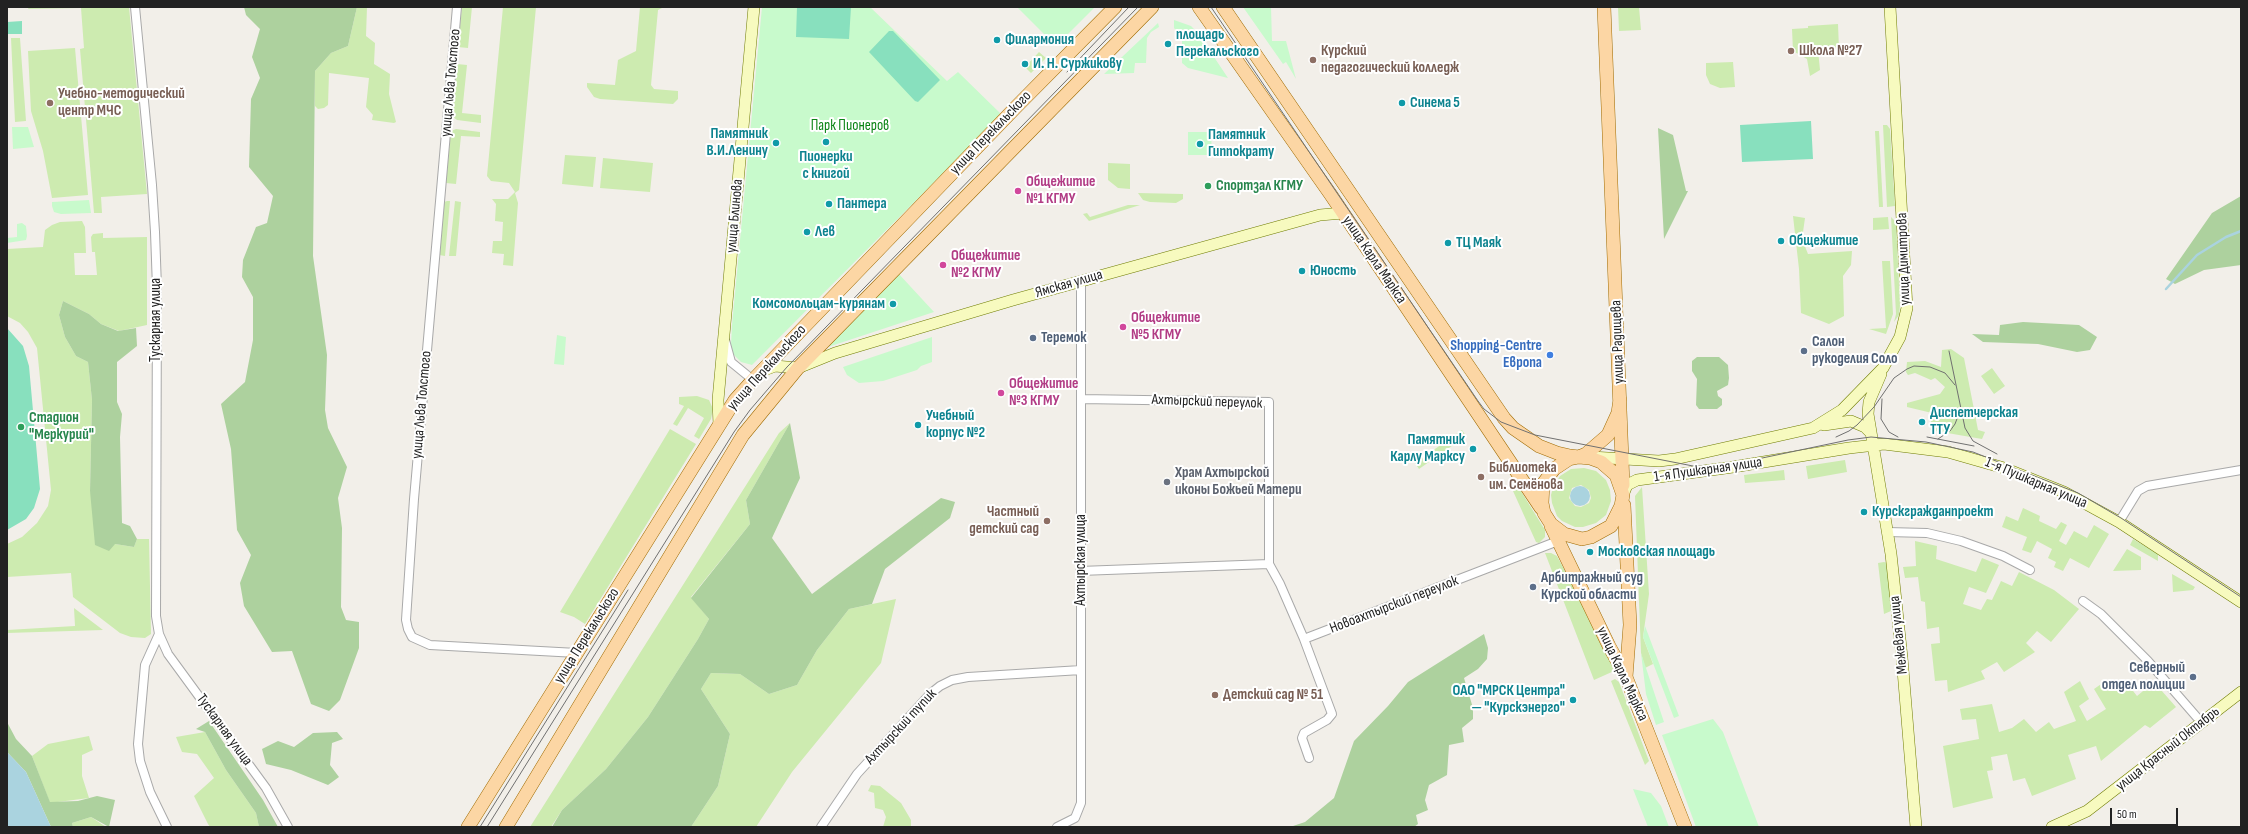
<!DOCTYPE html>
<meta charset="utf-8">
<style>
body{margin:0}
#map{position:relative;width:2248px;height:834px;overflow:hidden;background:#f2efe9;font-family:"Sofia Sans Condensed",sans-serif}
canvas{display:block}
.frame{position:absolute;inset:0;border:8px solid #222;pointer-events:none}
.scale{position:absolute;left:2110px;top:808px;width:68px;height:18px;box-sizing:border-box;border:2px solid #222;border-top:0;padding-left:5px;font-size:12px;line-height:14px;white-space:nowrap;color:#222;-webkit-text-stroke:3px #fff;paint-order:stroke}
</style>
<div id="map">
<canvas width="2248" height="834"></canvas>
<div class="frame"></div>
<div class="scale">50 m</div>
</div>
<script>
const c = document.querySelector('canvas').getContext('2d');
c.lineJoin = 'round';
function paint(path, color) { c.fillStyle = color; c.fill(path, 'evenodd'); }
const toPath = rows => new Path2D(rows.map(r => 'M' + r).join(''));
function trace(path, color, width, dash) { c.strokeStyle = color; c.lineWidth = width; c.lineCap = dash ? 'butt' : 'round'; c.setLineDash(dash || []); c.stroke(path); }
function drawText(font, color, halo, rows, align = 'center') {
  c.font = font + ' "Sofia Sans Condensed",sans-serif'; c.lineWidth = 4; c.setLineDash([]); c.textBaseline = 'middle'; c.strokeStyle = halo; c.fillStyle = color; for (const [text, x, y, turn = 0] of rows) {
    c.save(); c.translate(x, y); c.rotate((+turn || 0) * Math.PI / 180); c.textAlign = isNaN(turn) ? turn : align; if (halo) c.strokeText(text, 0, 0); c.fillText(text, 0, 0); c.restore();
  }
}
paint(toPath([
 [29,7,129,7,147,194,101,197,102,213,94,213,80,49,84,48,81,8,28,9],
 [357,7,367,7,366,36,375,43,374,64,390,74,389,94,396,122,394,123,372,120,373,115,366,107,369,78,329,73,328,105,324,108,318,109,315,106,315,71,331,53,348,46],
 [462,7,472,7,468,48,458,47],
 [503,7,536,7,519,190,515,193,518,203,513,266,503,265,504,254,492,253,493,241,502,241,503,222,495,221,496,204,492,199,508,199,515,192,509,183,491,181,487,176],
 [640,7,664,7,658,10,651,85,654,89,678,91,678,99,673,104,600,99,594,97,587,87,587,83,615,85,618,60,636,51],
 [1618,7,1639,7,1641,30,1619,31],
 [1838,24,1839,49,1818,50,1820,70,1810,76,1807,59,1793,51,1792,29,1808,28,1808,26],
 [11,38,20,38,26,121,15,122],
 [75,48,88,195,52,198,43,151,31,111,28,51],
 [1039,52,1046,58,1031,73,1025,67],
 [1733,62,1735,87,1720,88,1710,84,1706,75,1706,63],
 [457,64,467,65,462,113,481,115,481,123,457,120,452,116],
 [1883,125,1887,125,1890,129,1895,206,1887,207],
 [456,129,480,132,480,137,461,136,456,184,446,183,451,131],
 [1875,131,1879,131,1883,207,1879,207],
 [565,155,596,157,593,187,562,184],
 [603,158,653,163,650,192,600,188],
 [1108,163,1130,164,1130,189,1118,188,1108,180],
 [1138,193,1183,194,1183,199,1176,203,1150,202,1143,200],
 [447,201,450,201,445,256,439,255,444,202],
 [455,201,461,202,456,256,449,256],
 [1128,205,1140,205,1089,221,1083,214,1087,213,1090,217],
 [1793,216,1805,218,1802,239,1808,254,1852,251,1851,265,1843,276,1844,316,1829,324,1801,313,1799,269],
 [1888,217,1889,229,1873,230,1873,218],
 [1891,217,1896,222,1900,305,1899,315,1894,322,1896,314],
 [82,221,85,227,86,253,74,253,75,275,97,275,95,252,92,252,91,237,93,234,103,233,103,238,147,237,147,325,119,331,101,324,89,314,63,301,59,315,65,337,76,356,88,362,92,400,90,491,115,544,134,547,137,539,149,539,151,634,145,638,131,637,120,633,73,597,71,573,7,577,7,544,22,537,37,523,48,506,51,490,37,348,28,332,20,323,7,316,7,249,43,247,45,230,52,225,60,222],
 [1882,261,1890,261,1893,314,1886,334,1869,329,1886,328],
 [1951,349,1964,358,1978,430,1985,432,1982,439,1930,430,1932,413,1907,407,1907,403,1940,394,1945,387,1935,378,1931,380,1915,373,1908,375,1906,372,1907,362,1925,361,1941,367,1942,350],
 [1992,368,2005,386,1994,394,1981,376],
 [697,396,709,400,713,409,711,419,699,439,694,436,704,418,688,408,677,426,673,424,684,406,679,404,679,397],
 [790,423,746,500,750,524,691,597,709,619,698,639,648,717,606,769,562,810,551,827,530,827,779,433],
 [670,429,696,444,585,624,574,617,560,612],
 [1462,430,1466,436,1419,469,1415,463],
 [1845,460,1847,472,1808,479,1806,466],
 [1584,468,1596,471,1606,480,1610,490,1611,501,1606,515,1596,523,1583,527,1575,527,1562,521,1557,516,1552,503,1551,495,1553,488,1560,476,1571,469],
 [1581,485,1589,490,1591,498,1589,503,1581,507,1575,506,1569,498,1572,488],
 [1784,470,1785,480,1745,483,1744,475],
 [1515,487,1519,488,1545,530,1545,537,1539,543,1536,542,1513,491],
 [1642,487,1649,594,1643,637,1653,664,1645,668,1641,653,1635,496],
 [2023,508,2040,516,2039,521,2056,529,2061,522,2067,525,2059,541,2066,545,2074,531,2087,538,2094,525,2109,534,2089,568,2070,558,2063,571,2054,567,2056,562,2048,558,2052,549,2037,541,2031,553,2022,550,2027,537,2002,527,2006,516,2018,521],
 [2133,539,2158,554,2158,561,2130,545],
 [1915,541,1937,546,1936,559,1976,572,1982,558,1999,565,1986,593,1969,587,1963,604,1981,610,1987,599,1992,600,2001,581,2012,586,2019,572,2054,590,2079,609,2051,642,2037,631,2026,643,2035,652,2004,672,1997,662,1981,671,1985,679,1948,692,1947,680,1935,681,1931,644,1940,643,1939,627,1927,629,1925,602,1921,601,1918,577,1905,578,1903,567,1916,566],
 [2127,549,2141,557,2141,570,2113,571],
 [1545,553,1551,553,1557,556,1601,639,1614,671,1594,680],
 [1884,562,1887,563,1891,611,1884,614,1878,563],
 [2172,574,2195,587,2193,590,2173,592],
 [896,599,881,663,792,772,756,827,691,827,718,786,730,734,701,689,711,673,740,674,769,694,797,685,817,650,849,609],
 [74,608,103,630,7,633,7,630,75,626],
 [1615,679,1619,682,1649,761,1645,765,1611,681],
 [2107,680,2116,691,2126,682,2137,696,2154,682,2176,707,2150,728,2145,725,2101,761,2096,746,2068,755,2076,779,2032,796,2025,778,2013,781,2007,754,1991,757,1993,770,1987,771,1993,798,1953,808,1943,746,1979,739,1976,719,1962,720,1960,709,1992,704,1999,732,2012,728,2024,719,2036,732,2049,722,2054,729,2076,721,2064,692,2080,681,2089,699,2079,706,2087,721,2106,709,2094,689],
 [205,732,226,770,256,813,259,827,210,827,208,824,194,796,214,778,197,754,182,752,176,737],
 [89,736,93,750,82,755,82,776,89,798,50,803,32,756,48,744],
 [871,785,880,786,901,803,911,820,911,827,883,827,886,817,883,810,875,808,874,793,868,791],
 [91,817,106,827,73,827,72,823]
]), '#cdebb0');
paint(toPath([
 [244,7,357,7,348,46,331,53,315,71,313,256,327,355,325,410,328,428,347,467,338,498,342,528,341,607,346,620,359,622,359,648,340,700,329,711,311,704,292,651,272,652,244,606,240,583,251,555,237,530,231,449,221,404,245,382,253,340,253,297,242,277,243,260,256,227,267,223,273,196,249,167,251,99,260,78,252,57,260,29,246,15],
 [1658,128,1673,135,1686,191,1688,191,1664,239],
 [2241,196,2241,265,2204,270,2175,284,2166,279,2212,213],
 [63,301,89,314,101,324,118,331,136,328,137,346,117,362,117,402,122,414,120,437,122,523,130,526,137,539,134,547,115,544,109,551,95,545,90,491,92,400,88,362,76,356,65,337,59,315],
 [2023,322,2079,325,2097,337,2090,350,2077,352,2038,344,1983,342,1972,334,1999,335,2000,325],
 [1697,357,1719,357,1728,365,1729,378,1728,385,1717,391,1718,396,1722,399,1722,405,1717,409,1699,409,1696,405,1697,379,1692,371,1692,361],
 [790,423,800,478,772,538,812,594,941,498,955,502,950,518,885,569,872,604,849,609,817,650,797,685,769,694,740,674,711,673,701,689,730,734,718,786,691,827,552,827,562,810,606,769,648,717,698,639,709,619,691,598,750,524,746,500],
 [1484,634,1488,648,1487,659,1478,669,1464,678,1473,708,1473,719,1462,728,1464,742,1449,745,1447,775,1429,785,1425,800,1428,810,1416,815,1418,824,1414,827,1290,827,1305,822,1334,798,1354,741,1388,706,1408,682],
 [209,721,263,800,278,827,259,827,256,813,226,770,205,732,196,729],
 [7,722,16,739,32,756,50,802,78,801,97,796,115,800,109,827,91,817,72,823,73,827,51,827,26,772,7,752],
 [337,732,343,739,332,743,330,765,339,777,328,785,291,770,266,764,262,749,278,741,294,747,313,733]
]), '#add19e');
paint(toPath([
 [762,7,870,7,947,81,958,72,1000,113,999,117,752,365,741,362,733,354,731,345,732,325],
 [1017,7,1095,7,1056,46],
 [1243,7,1271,7,1272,41,1286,41,1296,79,1286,62,1283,64],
 [1174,20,1191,26,1198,33,1228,78,1188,68,1182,63,1182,37,1174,28],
 [1158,23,1159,27,1151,32,1147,38,1146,63,1135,63,1134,73,1104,74],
 [12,127,28,127,34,147,13,149],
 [1188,132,1211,132,1212,155,1188,155],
 [89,200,91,213,61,214,54,212,52,206,52,202],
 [22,223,26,226,27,236,26,240,7,243,7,238,17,237,17,224],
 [898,273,934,312,828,347],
 [557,335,566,337,564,365,554,364],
 [932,337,932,362,921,366,917,370,883,381,859,383,847,375,843,367],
 [1645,626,1679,716,1674,718,1643,637],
 [1641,653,1664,722,1656,725,1646,694],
 [1713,719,1723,732,1759,827,1696,827,1662,735],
 [1633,789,1651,793,1661,806,1669,827,1648,827]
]), '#c8facc');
paint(toPath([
 [797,7,851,7,849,39,796,37],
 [22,21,22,34,7,34,7,22],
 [889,31,893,31,940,80,918,102,915,101,869,52],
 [1811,121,1813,159,1742,162,1740,125],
 [7,328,23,346,29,366,40,489,34,508,26,519,7,530]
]), '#88e0be');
paint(toPath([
 '1570 496a10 10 0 1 1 20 0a10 10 0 1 1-20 0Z',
 [7,752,26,772,51,827,7,827]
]), '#aad3df');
trace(toPath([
 [2166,289,2197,255,2226,237,2241,231]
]), '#aad3df', 2.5);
const street = toPath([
 [135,7,152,185,155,232,157,288,156,616,159,634,168,654,266,788,288,827],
 [457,7,414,499,406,620,408,629,412,637,430,645,577,653],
 [725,340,731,362,753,380],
 [1081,399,1269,402,1269,564],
 [2119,522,2138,491,2147,486,2241,470],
 [1887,532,1927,533,1961,541,2003,556,2030,570],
 [1080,571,1269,564,1280,584,1304,639,1332,714,1327,720,1304,733,1302,738,1309,758],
 [2083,601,2101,614,2148,661,2201,722],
 [159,634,145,665,138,744,140,761,150,792,167,827],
 [1304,639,1558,541],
 [821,827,857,774,930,694,940,686,952,680,968,677,1081,670],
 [1057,827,1075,818,1081,803,1081,281]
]);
const secondary = toPath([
 [762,371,775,366,798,368,835,353,1013,300,1320,215,1343,213],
 [1881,374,1869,402,1868,414,1891,554,1902,658,1916,827],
 [719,425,718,400,754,7],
 [1824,425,1851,421,1865,427,1870,432],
 [1591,457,1659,461,1675,459,1813,428,1842,410,1883,368,1900,337,1907,308,1890,7],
 [1623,495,1627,485,1637,480,1733,467,1849,448,1884,444,1948,452,2004,468,2064,492,2119,522,2241,602],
 [2052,827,2087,811,2241,692]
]);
const primary = toPath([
 [1199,7,1331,195,1541,508],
 [1223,7,1504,418,1513,428,1539,446,1557,453,1570,456,1579,457,1590,458,1601,462,1616,475,1623,495,1621,506,1611,526,1591,537,1582,539,1564,534,1551,524,1544,513,1542,503,1543,484,1554,469,1569,459,1579,457,1586,454,1608,435,1618,413,1620,399],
 [1604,7,1623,485],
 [1624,505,1630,625,1626,677],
 [1551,526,1609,646,1626,677,1685,827],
 [468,827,735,400,753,380,1016,107,1115,7],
 [506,827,743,435,798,368,1152,7]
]);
trace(street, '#a9a9a9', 10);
trace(secondary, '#707d05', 12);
trace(primary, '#a06b00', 14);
trace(street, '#fff', 8);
trace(secondary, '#f7fabf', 11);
trace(primary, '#fcd6a4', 13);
trace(toPath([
 [1211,7,1478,401,1484,409,1501,422,1535,435,1693,466,1724,466,1848,440,1871,437,1926,442,1973,452,2078,493,2121,518,2241,597],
 [1067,72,1129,7],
 [1949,351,1965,428,1973,441,1997,454],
 [1882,399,1881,419,1889,432,1898,437],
 [1836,437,1849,431,1857,425,1874,407,1894,378,1907,369,1914,366,1930,367,1945,373,1955,385],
 [1927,437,1974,446],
 [1938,439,1950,431,1955,424,1960,411],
 [480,827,628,590],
 [487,827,734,432,750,410,787,367,1138,7]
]), '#707070', 1);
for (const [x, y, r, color] of [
 [997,40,4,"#0f9aa8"],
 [1168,44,4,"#0f9aa8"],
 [1791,51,4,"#8d6e63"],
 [1313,60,4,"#8d6e63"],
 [1025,64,4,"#0f9aa8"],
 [50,103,4,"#8d6e63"],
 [1402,103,4,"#0f9aa8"],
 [826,142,4,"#0f9aa8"],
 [776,143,4,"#0f9aa8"],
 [1200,144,4,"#0f9aa8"],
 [1208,186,4,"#2e9e5b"],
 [1018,191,4,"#d1479c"],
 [829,204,4,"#0f9aa8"],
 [807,232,4,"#0f9aa8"],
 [1781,241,4,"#0f9aa8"],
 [1448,243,4,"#0f9aa8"],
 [943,265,4,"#d1479c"],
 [1302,271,4,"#0f9aa8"],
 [893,304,4,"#0f9aa8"],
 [1123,327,4,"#d1479c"],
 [1033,338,4,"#5c6f8a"],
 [1804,351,4,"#5c6f8a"],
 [1550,355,4,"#3f7fe0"],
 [1001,393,4,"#d1479c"],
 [1922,422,4,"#0f9aa8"],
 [918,425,4,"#0f9aa8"],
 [21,427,4,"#2e9e5b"],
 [1473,449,4,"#0f9aa8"],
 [1481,477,4,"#8d6e63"],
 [1167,482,4,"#6b7280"],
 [1864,512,4,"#0f9aa8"],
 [1047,521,4,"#8d6e63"],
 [1590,552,4,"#0f9aa8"],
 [1533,587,4,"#5c6f8a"],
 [2193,677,4,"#5c6f8a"],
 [1215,695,4,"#8d6e63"],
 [1573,700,4,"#0f9aa8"]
]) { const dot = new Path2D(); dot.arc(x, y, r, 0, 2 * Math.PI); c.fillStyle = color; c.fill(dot); trace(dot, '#fff', 1.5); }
drawText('bold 15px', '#0d838f', '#fff', [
 ["площадь",1176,35],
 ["Перекальского",1176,52],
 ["Филармония",1005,40],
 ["И. Н. Суржикову",1033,64],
 ["Синема 5",1410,103],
 ["Памятник",768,134,"right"],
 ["В.И.Ленину",768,151,"right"],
 ["Памятник",1208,135],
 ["Гиппократу",1208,152],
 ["Пионерки",826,157,"center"],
 ["с книгой",826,174,"center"],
 ["Пантера",837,204],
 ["Лев",815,232],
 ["Общежитие",1789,241],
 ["ТЦ Маяк",1456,243],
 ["Юность",1310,271],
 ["Комсомольцам-курянам",885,304,"right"],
 ["Диспетчерская",1930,413],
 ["ТТУ",1930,430],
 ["Учебный",926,416],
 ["корпус №2",926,433],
 ["Памятник",1465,440,"right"],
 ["Карлу Марксу",1465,457,"right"],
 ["Курскгражданпроект",1872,512],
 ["Московская площадь",1598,552],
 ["ОАО \"МРСК Центра\"",1565,691,"right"],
 ["— \"Курскэнерго\"",1565,708,"right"]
], 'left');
drawText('bold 15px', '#785e54', '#fff', [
 ["Курский",1321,51],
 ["педагогический колледж",1321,68],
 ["Школа №27",1799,51],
 ["Учебно-методический",58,94],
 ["центр МЧС",58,111],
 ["Библиотека",1489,468],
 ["им. Семёнова",1489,485],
 ["Частный",1039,512,"right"],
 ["детский сад",1039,529,"right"],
 ["Детский сад № 51",1223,695]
], 'left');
drawText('15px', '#222', '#fff', [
 ["улица Льва Толстого",451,83,-85],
 ["улица Перекальского",991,133,-46],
 ["улица Блинова",735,216,-85],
 ["улица Димитрова",1904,259,-92],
 ["улица Карла Маркса",1374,260,56],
 ["Ямская улица",1069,284,-16],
 ["Тускарная улица",156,320,-90],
 ["улица Радищева",1618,342,-92],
 ["улица Перекальского",767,368,-48],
 ["Ахтырский переулок",1207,402,2],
 ["улица Льва Толстого",422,405,-85],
 ["1-я Пушкарная улица",1708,470,-8],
 ["1-я Пушкарная улица",2036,483,23],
 ["Ахтырская улица",1081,560,-90],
 ["Новоахтырский переулок",1394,605,-21],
 ["Межевая улица",1899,635,-96],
 ["улица Перекальского",587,636,-58],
 ["улица Карла Маркса",1622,674,65],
 ["Ахтырский тупик",901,727,-47],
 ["Тускарная улица",224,730,54],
 ["улица Красный Октябрь",2168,749,-38]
]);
drawText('15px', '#0c8416', '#fff', [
 ["Парк Пионеров",850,126]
]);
drawText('bold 15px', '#b23c85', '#fff', [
 ["Общежитие",1026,182],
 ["№1 КГМУ",1026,199],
 ["Общежитие",951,256],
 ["№2 КГМУ",951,273],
 ["Общежитие",1131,318],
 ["№5 КГМУ",1131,335],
 ["Общежитие",1009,384],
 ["№3 КГМУ",1009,401]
], 'left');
drawText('bold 15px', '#27864d', '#fff', [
 ["Спортзал КГМУ",1216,186],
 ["Стадион",29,418],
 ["\"Меркурий\"",29,435]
], 'left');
drawText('bold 15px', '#4e5e75', '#fff', [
 ["Теремок",1041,338],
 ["Салон",1812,342],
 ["рукоделия Соло",1812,359],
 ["Арбитражный суд",1541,578],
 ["Курской области",1541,595],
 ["Северный",2185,668,"right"],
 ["отдел полиции",2185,685,"right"]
], 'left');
drawText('bold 15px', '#366cbe', '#fff', [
 ["Shopping-Centre",1542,346],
 ["Европа",1542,363]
], 'right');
drawText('bold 15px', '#5b616d', '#fff', [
 ["Храм Ахтырской",1175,473],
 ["иконы Божьей Матери",1175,490]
], 'left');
</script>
